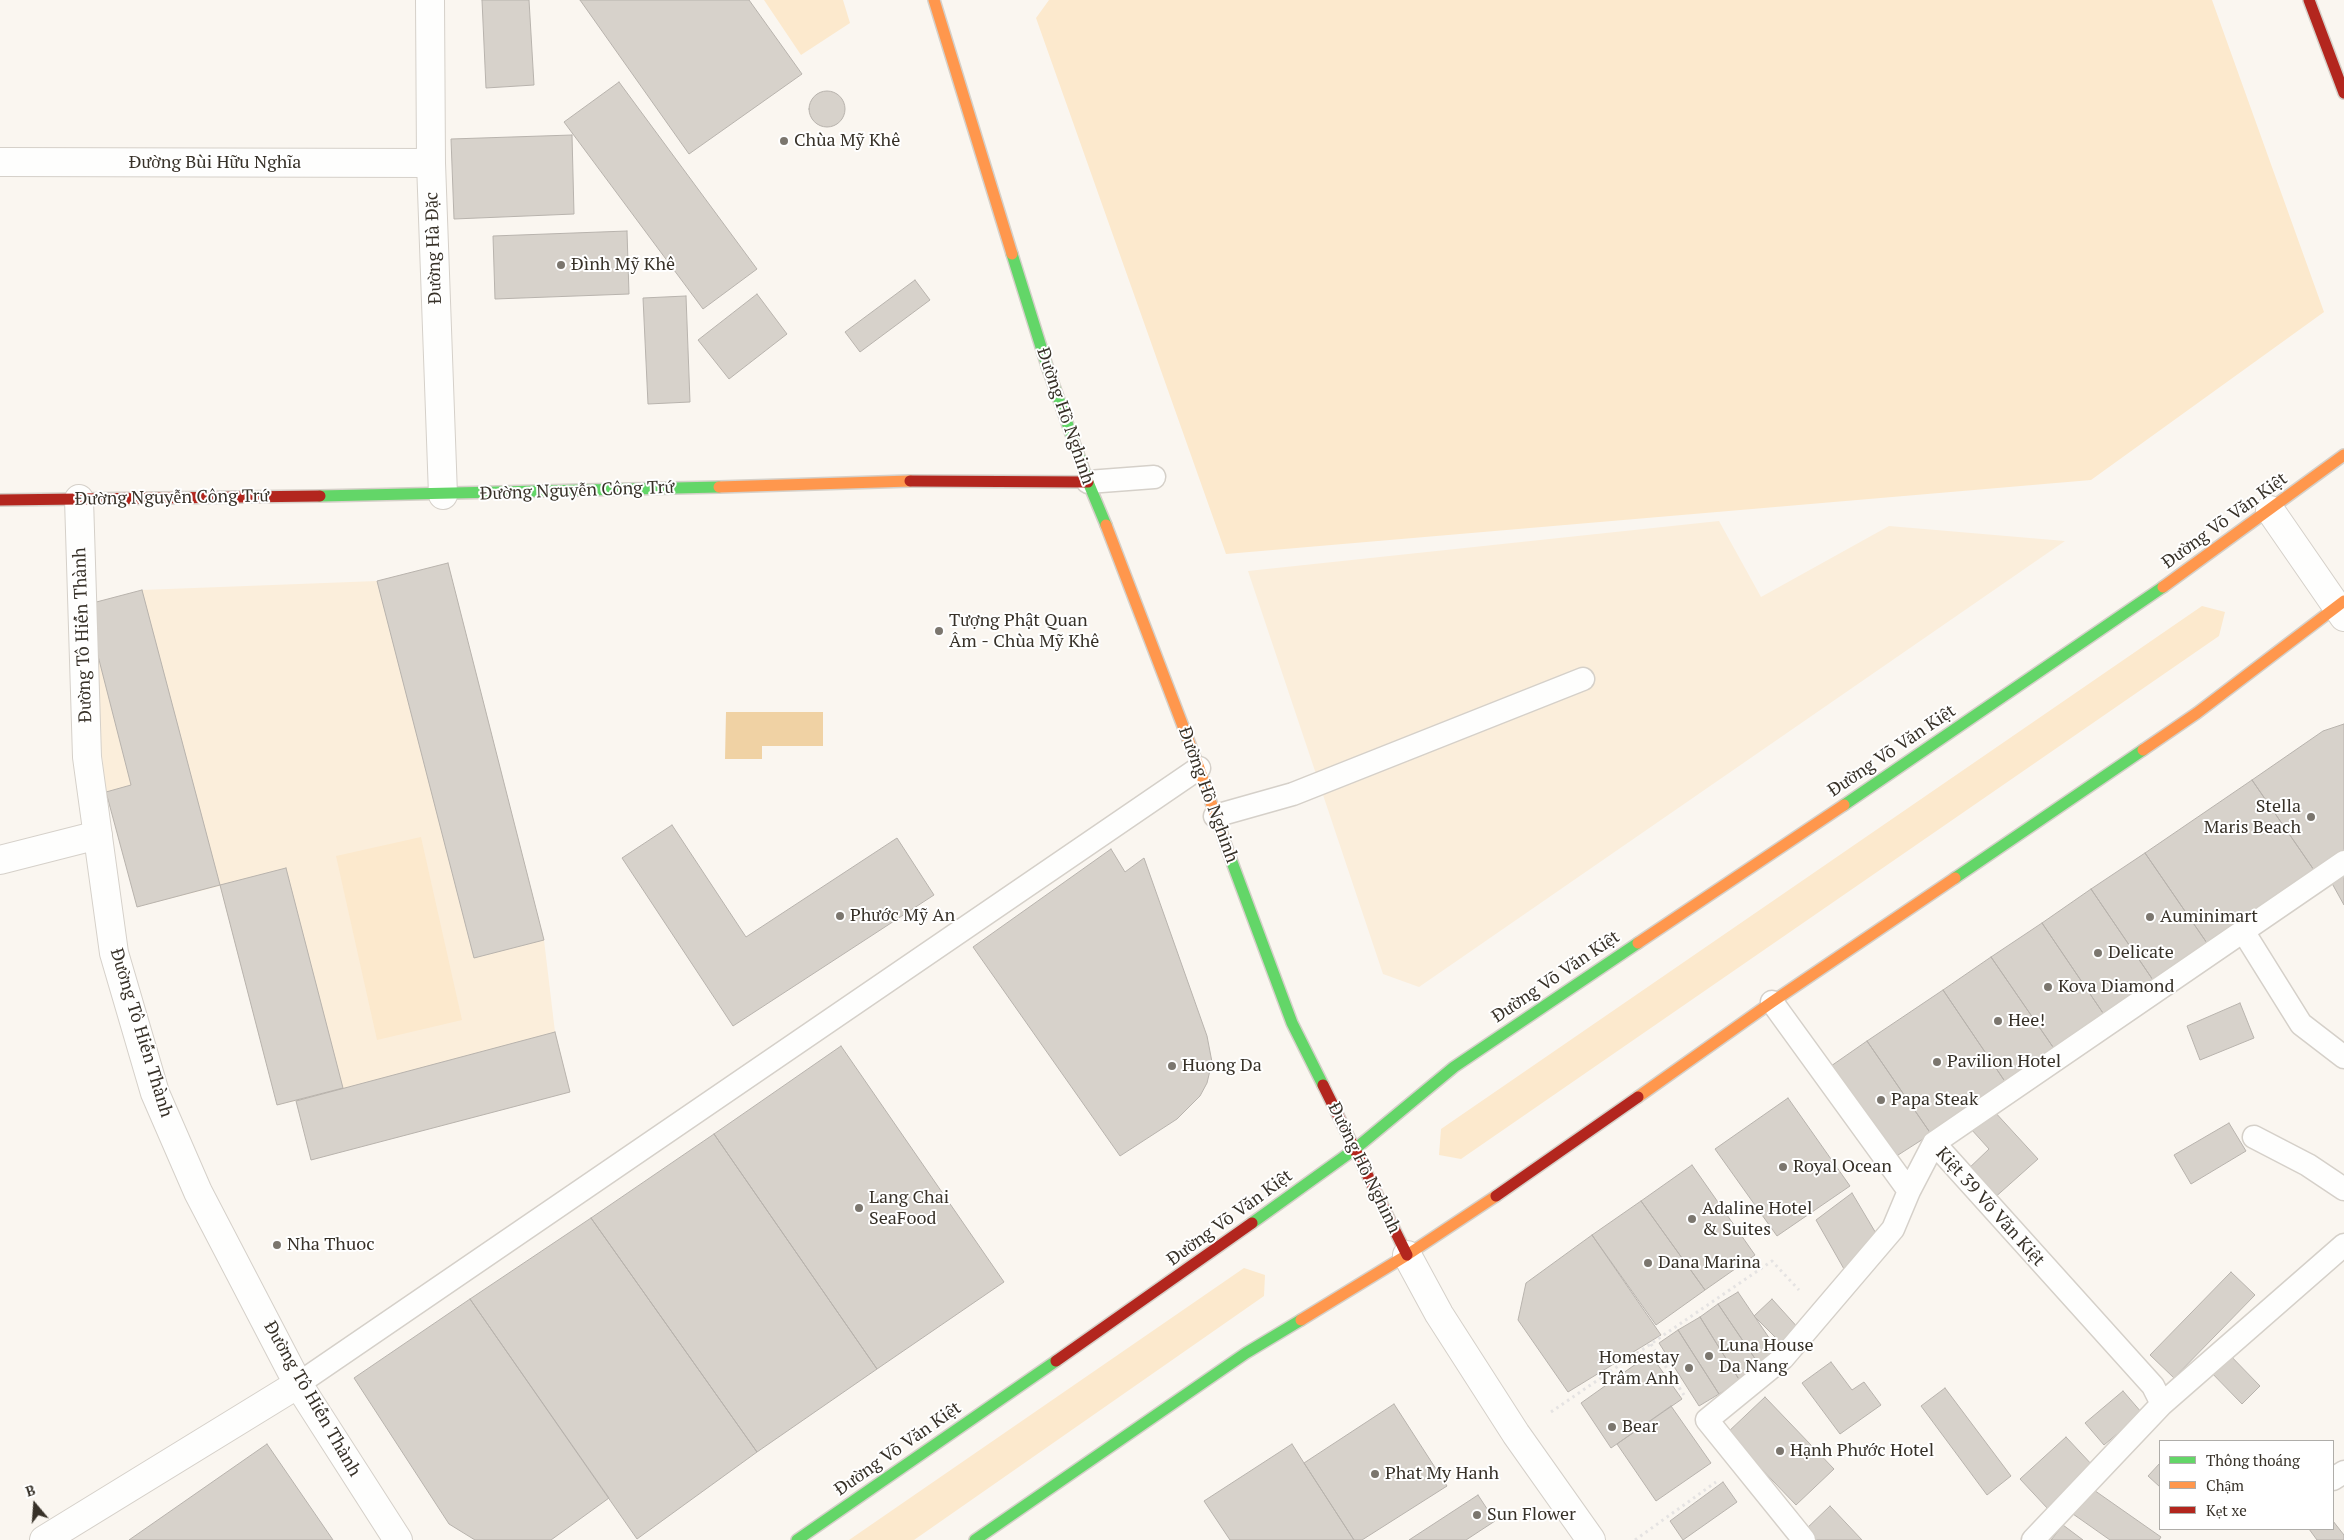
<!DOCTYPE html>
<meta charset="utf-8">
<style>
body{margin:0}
#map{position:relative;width:2344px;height:1540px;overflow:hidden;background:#faf6f0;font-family:"PT Serif",serif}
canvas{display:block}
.legend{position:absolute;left:2159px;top:1440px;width:175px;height:90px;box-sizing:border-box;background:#fff;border:1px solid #afada9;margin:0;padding:6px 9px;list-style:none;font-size:15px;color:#373128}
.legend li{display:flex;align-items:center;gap:10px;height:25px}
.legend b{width:25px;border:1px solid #afada9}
.north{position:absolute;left:10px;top:1480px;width:50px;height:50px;-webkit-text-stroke:4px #fff;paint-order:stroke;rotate:342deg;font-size:14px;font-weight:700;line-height:20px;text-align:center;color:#373128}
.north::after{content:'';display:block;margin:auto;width:18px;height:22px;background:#373128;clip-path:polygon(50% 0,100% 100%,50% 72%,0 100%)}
</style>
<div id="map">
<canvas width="2344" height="1540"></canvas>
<ul class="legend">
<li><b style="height:6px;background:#63d668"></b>Thông thoáng</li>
<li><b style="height:6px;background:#ff974d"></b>Chậm</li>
<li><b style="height:6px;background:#b3261e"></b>Kẹt xe</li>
</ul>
<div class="north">B</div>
</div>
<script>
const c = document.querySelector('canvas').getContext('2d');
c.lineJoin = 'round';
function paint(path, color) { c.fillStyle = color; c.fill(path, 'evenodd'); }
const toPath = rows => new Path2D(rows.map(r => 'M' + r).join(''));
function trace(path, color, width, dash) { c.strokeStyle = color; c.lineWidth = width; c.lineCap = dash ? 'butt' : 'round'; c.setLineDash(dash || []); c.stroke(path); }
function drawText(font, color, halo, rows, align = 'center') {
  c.font = font + ' "PT Serif",serif'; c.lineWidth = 4; c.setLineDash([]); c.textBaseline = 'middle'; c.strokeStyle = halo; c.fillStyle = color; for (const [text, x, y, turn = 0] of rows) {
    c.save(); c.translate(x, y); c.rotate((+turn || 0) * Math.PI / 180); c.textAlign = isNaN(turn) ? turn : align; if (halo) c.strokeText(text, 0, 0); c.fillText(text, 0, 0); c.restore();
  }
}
paint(toPath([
 [1719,521,1761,597,1889,526,2065,541,1419,987,1383,974,1248,571],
 [448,563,544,940,555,1032,570,1092,311,1160,296,1101,277,1105,220,886,137,907,106,792,85,605,142,590,377,581]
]), '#fbeedb');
paint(toPath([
 [764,0,843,0,850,23,801,55],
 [1049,0,2212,0,2324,312,2091,480,1226,554,1036,18],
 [2202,606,2225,612,2219,636,1461,1159,1439,1155,1441,1129],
 [421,837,462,1020,377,1040,336,856],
 [1244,1268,1265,1275,1264,1296,914,1540,849,1540]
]), '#fce9cd');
paint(toPath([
 [726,712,823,712,823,746,762,746,762,759,725,759]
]), '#f0d2a4');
const building = toPath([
 [482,0,529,0,534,85,486,88,482,0],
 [580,0,749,0,802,74,689,154,580,0],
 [619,82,757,269,703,309,564,122,619,82],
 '809 109a18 18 0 1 1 36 0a18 18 0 1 1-36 0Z',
 [572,135,574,214,454,219,451,139,572,135],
 [627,231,629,294,495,299,493,236,627,231],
 [915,280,930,300,860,352,845,332,915,280],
 [757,294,787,334,729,379,698,340,757,294],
 [686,296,690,402,648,404,643,298,686,296],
 [448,563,544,940,474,958,377,581,448,563],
 [142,590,220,885,137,907,106,792,131,785,85,605,142,590],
 [2344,724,2344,854,2316,873,2252,780,2323,731,2344,724],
 [2252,780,2316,873,2209,946,2145,853,2252,780],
 [672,825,746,937,897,838,934,895,733,1026,622,858,672,825],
 [1111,849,1125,872,1144,858,1207,1036,1212,1062,1207,1083,1200,1096,1177,1119,1120,1156,973,947,1111,849],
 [2145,853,2209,946,2155,983,2091,889,2145,853],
 [286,868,343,1088,277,1105,220,885,286,868],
 [2344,868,2344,905,2329,878,2344,868],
 [2091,889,2155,983,2105,1016,2042,923,2091,889],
 [2042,923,2105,1016,2055,1050,1991,957,2042,923],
 [1991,957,2055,1050,2006,1083,1943,990,1991,957],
 [1943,990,2006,1083,1931,1134,1867,1041,1943,990],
 [2240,1003,2254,1038,2200,1060,2187,1026,2240,1003],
 [555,1032,570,1092,311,1160,296,1101,555,1032],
 [1867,1041,1931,1134,1895,1157,1831,1066,1867,1041],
 [841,1046,1004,1282,877,1369,714,1134,841,1046],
 [1788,1098,1850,1186,1777,1236,1715,1149,1788,1098],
 [1993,1110,2038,1159,1992,1200,1966,1171,1989,1149,1971,1129,1993,1110],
 [2229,1123,2246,1151,2191,1184,2174,1155,2229,1123],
 [714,1134,877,1369,757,1452,591,1218,714,1134],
 [1692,1165,1755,1255,1705,1290,1641,1201,1692,1165],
 [1852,1193,1877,1235,1844,1269,1816,1220,1852,1193],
 [1641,1201,1705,1290,1656,1325,1592,1235,1641,1201],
 [591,1218,757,1452,637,1539,470,1299,591,1218],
 [1592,1235,1661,1335,1568,1392,1518,1320,1526,1283,1592,1235],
 [2231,1272,2255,1295,2174,1378,2150,1355,2231,1272],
 [1738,1292,1780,1354,1760,1366,1718,1304,1738,1292],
 [470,1299,609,1498,551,1540,475,1540,449,1524,354,1378,470,1299],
 [1772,1299,1800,1330,1783,1345,1754,1316,1772,1299],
 [1718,1304,1760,1366,1740,1381,1700,1317,1718,1304],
 [1700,1317,1740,1381,1719,1394,1678,1330,1700,1317],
 [1678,1330,1719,1394,1699,1406,1659,1343,1678,1330],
 [2223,1348,2260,1386,2242,1404,2205,1366,2223,1348],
 [1650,1354,1682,1399,1611,1448,1581,1403,1650,1354],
 [1831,1362,1852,1390,1864,1382,1881,1405,1840,1434,1802,1383,1831,1362],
 [1945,1388,2011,1476,1987,1495,1921,1406,1945,1388],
 [2123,1391,2142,1413,2104,1445,2085,1423,2123,1391],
 [1765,1397,1834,1469,1796,1505,1727,1433,1765,1397],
 [1394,1404,1447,1486,1362,1540,1354,1540,1304,1463,1394,1404],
 [1671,1406,1711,1463,1656,1501,1617,1444,1671,1406],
 [2066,1437,2094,1467,2048,1509,2020,1479,2066,1437],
 [267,1444,333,1540,129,1540,267,1444],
 [1292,1444,1304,1463,1354,1540,1230,1540,1204,1501,1292,1444],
 [2160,1463,2160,1487,2148,1476,2160,1463],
 [1723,1482,1737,1502,1683,1540,1670,1521,1723,1482],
 [2091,1488,2161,1537,2159,1540,2110,1540,2073,1514,2091,1488],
 [1478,1495,1495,1521,1466,1540,1409,1540,1478,1495],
 [1830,1506,1862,1540,1812,1540,1804,1531,1830,1506],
 [2333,1521,2344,1535,2344,1540,2317,1540,2309,1529,2333,1529,2333,1521],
 [2063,1525,2083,1540,2051,1540,2063,1525]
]);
paint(building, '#d7d2cb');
trace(building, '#b8b3ad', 1);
const lane = toPath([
 [1088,482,1154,477],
 [1215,816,1293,794,1583,679],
 [2243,931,2301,1024,2344,1057],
 [1772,1002,1909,1191],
 [2254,1137,2308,1165,2344,1189],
 [1934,1143,2153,1386,2162,1404,2033,1540],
 [298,1384,1199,768],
 [2162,1404,2344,1245],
 [2333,1479,2344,1472],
 [1804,1540,1707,1420,1783,1358,1893,1229,1909,1191,1934,1143,2344,862]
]);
const street = toPath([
 [430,0,431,163,443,495],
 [0,162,431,163],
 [79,499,87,757,114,953,155,1093,198,1192,298,1384,398,1540],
 [2270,510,2344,617],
 [0,860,98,835],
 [1407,1255,1439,1314,1516,1434,1591,1540],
 [44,1540,298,1384]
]);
const fast = toPath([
 [1012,254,1047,366,1088,482,1106,525],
 [320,496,719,487],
 [1844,805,2163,587],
 [1229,854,1292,1023,1323,1085],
 [1955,878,2143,750],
 [1252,1223,1355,1149,1454,1067,1638,943],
 [797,1540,1056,1361],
 [975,1540,1246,1353,1301,1320]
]);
const slow = toPath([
 [934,0,1012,254],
 [719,487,910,481],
 [1106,525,1199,768,1229,854],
 [2163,587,2344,455],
 [2143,750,2197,713,2344,601],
 [1638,943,1844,805],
 [1638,1097,1772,1002,1955,878],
 [1301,1320,1407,1255,1496,1196]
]);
const jam = toPath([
 [2309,0,2344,93],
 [910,481,1088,482],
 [0,500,320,496],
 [1323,1085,1407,1255],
 [1496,1196,1638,1097],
 [1056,1361,1252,1223]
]);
trace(lane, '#d5d0c9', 25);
trace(street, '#d5d0c9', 30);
trace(fast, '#d5d0c9', 14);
trace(slow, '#d5d0c9', 14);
trace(jam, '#d5d0c9', 14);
trace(toPath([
 [1651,1344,1684,1395],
 [1551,1412,1772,1261,1799,1290],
 [1635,1540,1716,1482]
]), '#e5e3e2', 3, [2.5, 4]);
trace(lane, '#fefefd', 22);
trace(street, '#fefefd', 28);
trace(fast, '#63d668', 11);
trace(slow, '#ff974d', 11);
trace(jam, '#b3261e', 11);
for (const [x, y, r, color] of [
 [784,141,5,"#7b766e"],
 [561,265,5,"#7b766e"],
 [939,631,5,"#7b766e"],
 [2311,817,5,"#7b766e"],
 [840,916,5,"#7b766e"],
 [2150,917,5,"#7b766e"],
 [2098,953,5,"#7b766e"],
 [2048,987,5,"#7b766e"],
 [1998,1021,5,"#7b766e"],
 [1937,1062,5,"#7b766e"],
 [1172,1066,5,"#7b766e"],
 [1881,1100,5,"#7b766e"],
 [1783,1167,5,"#7b766e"],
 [859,1208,5,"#7b766e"],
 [1692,1219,5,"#7b766e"],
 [277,1245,5,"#7b766e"],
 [1648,1263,5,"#7b766e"],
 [1709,1356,5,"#7b766e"],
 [1689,1368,5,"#7b766e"],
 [1612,1427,5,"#7b766e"],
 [1780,1451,5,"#7b766e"],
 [1375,1474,5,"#7b766e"],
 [1477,1515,5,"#7b766e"]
]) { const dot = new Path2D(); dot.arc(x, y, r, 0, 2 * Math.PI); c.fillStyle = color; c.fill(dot); trace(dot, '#fff', 2); }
drawText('18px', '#373128', '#fff', [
 ["Chùa Mỹ Khê",794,141],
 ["Đình Mỹ Khê",571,265],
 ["Tượng Phật Quan",949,621],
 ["Âm - Chùa Mỹ Khê",949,642],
 ["Stella",2301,807,"right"],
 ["Maris Beach",2301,828,"right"],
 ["Phước Mỹ An",850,916],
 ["Auminimart",2160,917],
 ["Delicate",2108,953],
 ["Kova Diamond",2058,987],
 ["Hee!",2008,1021],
 ["Pavilion Hotel",1947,1062],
 ["Huong Da",1182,1066],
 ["Papa Steak",1891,1100],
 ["Royal Ocean",1793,1167],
 ["Lang Chai",869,1198],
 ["SeaFood",869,1219],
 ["Adaline Hotel",1702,1209],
 ["& Suites",1702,1230],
 ["Nha Thuoc",287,1245],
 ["Dana Marina",1658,1263],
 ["Luna House",1719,1346],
 ["Da Nang",1719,1367],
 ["Homestay",1679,1358,"right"],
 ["Trâm Anh",1679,1379,"right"],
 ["Bear",1622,1427],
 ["Hạnh Phước Hotel",1790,1451],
 ["Phat My Hanh",1385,1474],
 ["Sun Flower",1487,1515]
], 'left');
drawText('18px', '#373128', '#fff', [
 ["Đường Bùi Hữu Nghĩa",215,163],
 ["Đường Hà Đặc",434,248,-92],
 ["Đường Hồ Nghinh",1065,416,71],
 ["Đường Nguyễn Công Trứ",577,491,-2],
 ["Đường Nguyễn Công Trứ",172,498,-1],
 ["Đường Võ Văn Kiệt",2225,521,-36],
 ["Đường Tô Hiến Thành",83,635,-92],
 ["Đường Võ Văn Kiệt",1892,751,-34],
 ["Đường Hồ Nghinh",1208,795,70],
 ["Đường Võ Văn Kiệt",1556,977,-34],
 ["Đường Tô Hiến Thành",141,1033,73],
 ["Đường Hồ Nghinh",1364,1168,64],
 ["Kiệt 39 Võ Văn Kiệt",1990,1207,48],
 ["Đường Võ Văn Kiệt",1230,1218,-36],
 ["Đường Tô Hiến Thành",312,1399,60],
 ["Đường Võ Văn Kiệt",898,1449,-35]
]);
</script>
